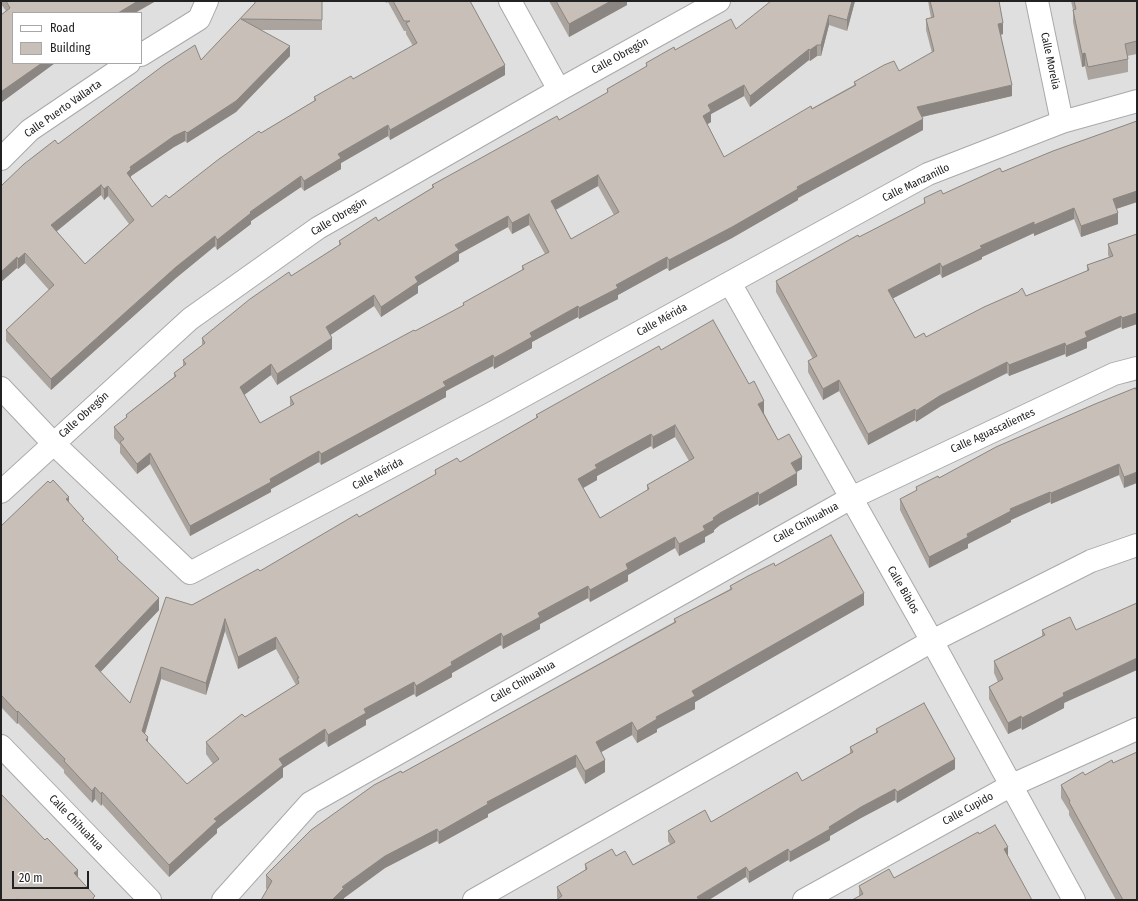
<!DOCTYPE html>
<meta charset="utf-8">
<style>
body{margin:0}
#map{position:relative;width:1138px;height:901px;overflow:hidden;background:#f2efe9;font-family:"Fira Sans Condensed",sans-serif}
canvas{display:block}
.frame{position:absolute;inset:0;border:2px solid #222;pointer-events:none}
.legend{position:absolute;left:12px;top:12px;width:130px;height:52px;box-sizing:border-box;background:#fff;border:1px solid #a7a7a7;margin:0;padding:5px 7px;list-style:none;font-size:12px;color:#222}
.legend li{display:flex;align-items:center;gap:8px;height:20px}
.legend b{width:20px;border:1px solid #a7a7a7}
.scale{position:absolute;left:12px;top:871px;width:77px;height:18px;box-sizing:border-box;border:2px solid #222;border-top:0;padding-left:5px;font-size:12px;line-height:14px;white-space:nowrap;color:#222;-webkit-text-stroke:3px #fff;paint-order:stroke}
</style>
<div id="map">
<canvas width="1138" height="901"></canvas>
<div class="frame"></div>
<ul class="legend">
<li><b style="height:5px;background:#fff"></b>Road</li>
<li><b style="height:11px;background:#c7bfb8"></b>Building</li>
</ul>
<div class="scale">20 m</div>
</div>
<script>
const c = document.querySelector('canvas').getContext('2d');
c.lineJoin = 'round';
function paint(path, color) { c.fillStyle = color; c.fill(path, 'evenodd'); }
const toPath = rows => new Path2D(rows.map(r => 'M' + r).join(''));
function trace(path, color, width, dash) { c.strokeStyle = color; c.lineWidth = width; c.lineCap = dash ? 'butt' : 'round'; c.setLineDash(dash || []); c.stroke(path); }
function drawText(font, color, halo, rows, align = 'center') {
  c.font = font + ' "Fira Sans Condensed",sans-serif'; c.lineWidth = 3; c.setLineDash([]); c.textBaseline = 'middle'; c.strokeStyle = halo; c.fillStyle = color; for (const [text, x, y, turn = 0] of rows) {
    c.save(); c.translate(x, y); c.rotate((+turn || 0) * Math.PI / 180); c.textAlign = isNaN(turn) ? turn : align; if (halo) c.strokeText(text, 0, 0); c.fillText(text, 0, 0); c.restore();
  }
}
paint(toPath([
 [1,1,1137,1,1137,900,1,900],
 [13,13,141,13,141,63,13,63]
]), '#e0dfdf');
const minor = toPath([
 [510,1,559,90],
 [1037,1,1062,122],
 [141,55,199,19,207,1],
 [1,159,30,130,129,63],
 [730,283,932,641,1074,900],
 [1,388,53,443,190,573,494,412,928,174,1062,122,1137,101],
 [1,492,190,319,318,228,559,90,719,1],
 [1,746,150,900],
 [223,900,310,803,851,498,1114,374,1137,368],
 [474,900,932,641,1091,561,1137,545],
 [804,900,1010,786,1137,729]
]);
trace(minor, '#a9a9a9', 24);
trace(minor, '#fff', 22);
paint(toPath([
 [1,1,156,1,13,63,55,63,2,102,1,100,1,15,6,11,1,4],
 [322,1,322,30,261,30,290,56,236,112,187,143,185,141,174,147,131,176,131,179,152,207,169,198,261,133,314,101,314,97,353,79,413,46,406,34,406,31,404,31,388,2,386,3,385,1,470,1,505,75,390,140,388,136,341,163,341,169,304,191,301,187,251,221,251,224,217,250,215,246,176,278,51,390,6,341,6,330,49,290,25,263,18,269,17,268,1,282,58,144,201,60,255,3],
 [101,195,104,200,108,196,129,224,85,264,56,231],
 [549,1,627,1,627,5,569,37],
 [855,1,847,31,829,25,821,56,817,56,810,61,809,60,750,107,744,96,711,114,711,122,707,124,724,157,854,85,854,82,899,71,932,53,926,30,926,19,931,18,928,1,999,1,1003,34,1001,35,1012,96,922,117,923,130,798,198,798,200,732,238,669,271,667,268,618,295,618,299,579,319,578,317,532,342,532,348,505,363,494,369,493,366,446,391,446,397,321,465,319,462,271,489,271,492,190,536,150,464,137,474,120,453,120,445,114,438,114,427,126,418,126,415,174,377,174,373,183,366,183,360,202,346,202,338,291,276,339,246,339,241,378,221,432,188,432,185,559,120,607,93,607,89,646,67,646,63,675,50,736,29],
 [598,186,614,215,571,239,556,210],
 [529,225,545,254,522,266,522,270,463,303,463,306,290,397,290,407,260,423,244,395,271,375,277,385,332,349,330,335,374,306,381,317,418,293,418,286,459,261,459,254,508,227,512,234],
 [1071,1,1137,1,1137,54,1127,56,1128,59,1128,72,1088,80,1085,66,1082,67,1073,22,1073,10],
 [1137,121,1137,202,1116,209,1118,224,1081,237,1074,219,1034,236,1034,233,982,257,982,259,942,278,940,274,893,298,915,338,926,337,1087,271,1087,265,1109,257,1108,255,1108,244,1137,234,1137,324,1122,329,1121,327,1087,342,1087,348,1066,357,1065,354,1009,376,1007,373,941,406,916,422,915,420,868,445,839,391,823,400,808,372,808,361,813,359,776,292,776,281,924,204,924,198,943,194],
 [661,350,764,413,778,440,802,469,796,472,797,485,759,506,758,504,720,525,714,530,714,532,705,537,705,542,679,556,675,548,628,575,628,581,590,602,588,598,540,624,540,629,503,649,501,645,452,673,452,677,416,697,414,694,366,720,366,725,328,747,325,741,283,768,283,777,217,829,217,833,169,877,102,804,101,806,95,799,92,803,64,773,64,770,18,723,17,724,1,707,1,526,69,503,84,522,118,560,159,610,100,672,130,703,192,605,260,571,359,517,435,475,435,470,460,462,536,418,536,415],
 [675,437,689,461,647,485,647,491,600,518,583,488,597,480,597,476,651,446,653,449],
 [225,631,238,669,276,649,296,685,206,742,206,754,213,764,187,784,148,743,145,734,161,679,206,695],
 [1137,391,1124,488,1119,475,1051,504,1050,502,1011,520,1011,522,968,544,968,548,929,568,900,510,900,499,916,491,916,487,939,478],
 [775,566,864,605,695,702,695,709,657,729,657,732,637,743,632,735,601,752,605,772,585,784,576,767,488,814,488,817,439,844,437,841,385,868,344,898,344,900,267,890,266,888,266,875,402,773,674,622,674,619,730,589,730,586],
 [1070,617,1064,708,1022,730,1021,728,1008,734,989,699,989,687,998,682,994,673,994,661,1042,636,1042,630],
 [876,729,955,769,897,803,895,800,861,818,830,836,830,840,790,862,788,860,749,883,746,877,558,899,557,897,557,887,585,870,585,864,616,856,633,865,670,844,668,841,668,831,711,822,802,781,850,753,850,747,876,733],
 [1061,785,1137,900,1116,900,1069,815,1069,811,1061,798],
 [979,834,1008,856,859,896,859,886,894,878]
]), '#aba49e');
paint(toPath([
 [138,1,156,1,135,13,118,13],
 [611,1,627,1,627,5,569,37,569,24],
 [852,1,855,1,847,31,847,20],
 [829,15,829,25,821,56,821,45],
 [1003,23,1003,34,998,35,998,24],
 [817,45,817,56,810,61,810,50],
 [290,46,290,56,236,112,187,143,187,133],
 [809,49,809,60,750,107,750,96],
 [1085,53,1085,66,1082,67,1082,54],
 [42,63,55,63,2,102,2,91],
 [505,65,505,75,390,140,390,130],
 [744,85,744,96,711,114,711,122,703,127,703,116,708,105],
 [1012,85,1012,96,917,118,917,107],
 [923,119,923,130,798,198,798,200,732,238,669,271,669,260,797,187],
 [388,125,388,136,341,163,341,169,304,191,304,181,338,154],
 [185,131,185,141,174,147,131,176,131,179,127,173,130,167,174,136],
 [598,175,598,186,551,212,551,201],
 [301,176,301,187,251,221,251,224,217,250,217,240,250,212],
 [101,185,101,195,51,236,51,225],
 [108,186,108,196,104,200,104,189],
 [1137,191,1137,202,1113,210,1113,199],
 [1074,208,1074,219,1034,236,1034,225],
 [1118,213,1118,224,1081,237,1081,226],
 [529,214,529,225,512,234,512,223],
 [508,216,508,227,459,254,459,261,418,286,418,293,381,317,381,307,415,277,455,245],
 [1034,222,1034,233,982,257,982,259,942,278,942,267,980,246],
 [215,236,215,246,176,278,51,390,51,379,176,267],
 [25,253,25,263,18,269,18,259],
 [17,257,17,268,1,282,1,272],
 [667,257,667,268,618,295,618,299,579,319,579,308,616,285],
 [940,263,940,274,888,301,888,290],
 [374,295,374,306,326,338,326,327],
 [578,306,578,317,532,342,532,348,494,369,494,358,530,333],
 [1137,313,1137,324,1122,329,1122,318],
 [1121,316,1121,327,1087,342,1087,348,1066,357,1066,346,1085,332],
 [332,338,332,349,277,385,277,374],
 [1065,343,1065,354,1009,376,1009,365],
 [493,355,493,366,446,391,446,397,321,465,321,454,443,382],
 [1007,362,1007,373,941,406,916,422,916,411,941,395],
 [271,364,271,375,240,398,240,387],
 [839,380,839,391,823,400,823,389],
 [764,401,764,413,758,416,758,404],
 [915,409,915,420,868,445,868,434],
 [675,425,675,437,653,449,653,437],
 [651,434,651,446,597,476,597,480,578,491,578,479,595,465],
 [319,451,319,462,271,489,271,492,190,536,190,526,270,479],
 [150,453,150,464,137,474,137,464],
 [802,457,802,469,791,475,791,463],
 [1119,464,1119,475,1051,504,1051,493],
 [1137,472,1137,483,1124,488,1124,477],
 [797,473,797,485,759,506,759,495],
 [758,492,758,504,720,525,714,530,714,532,705,537,705,542,679,556,679,544,720,513],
 [1050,492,1050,502,1011,520,1011,522,968,544,968,548,929,568,929,557,967,534,1010,509],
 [69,497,69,509,66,499],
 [675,537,675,548,628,575,628,581,590,602,590,590,626,564],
 [588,586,588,598,540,624,540,629,503,649,503,637,538,613],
 [864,593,864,605,695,702,695,709,657,729,657,732,637,743,637,731,692,691],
 [159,598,159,610,95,678,95,666],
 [225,619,225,631,206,695,206,683],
 [501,633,501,645,452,673,452,677,416,697,416,686,451,662],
 [276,637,276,649,238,669,238,657],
 [1137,658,1137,670,1064,703,1064,708,1022,730,1022,718,1063,693],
 [161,667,161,679,142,743,142,731],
 [414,682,414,694,366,720,366,725,328,747,328,735,364,709],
 [18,711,18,723,17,724,17,712],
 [1021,716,1021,728,1008,734,1008,723],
 [632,722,632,735,596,755,596,742],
 [325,729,325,741,283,768,283,777,217,829,217,833,169,877,169,865,214,819,279,759],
 [148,737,148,749,146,740],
 [576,755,576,767,488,814,488,817,439,844,439,832,487,802],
 [955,759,955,769,897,803,897,792],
 [605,760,605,772,585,784,585,771],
 [95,787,95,799,92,803,92,791],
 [895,789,895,800,861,818,830,836,830,840,790,862,790,852,829,827,861,807],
 [102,792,102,804,101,806,101,794],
 [437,829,437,841,385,868,344,898,344,900,332,900,342,887,385,856],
 [1008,847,1008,860,1004,849],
 [788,849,788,860,749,883,749,872],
 [746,867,746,877,709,900,697,900,697,897],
 [78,870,78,882,74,873]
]), '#8b8681');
const building = toPath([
 [6,1,138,1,118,13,13,13,13,63,42,63,2,91,1,91,1,15,10,8,6,1],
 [255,1,322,1,322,20,241,19,290,46,236,101,187,133,185,131,174,136,130,167,131,169,127,173,152,207,166,195,169,198,219,159,259,131,261,133,316,100,314,97,351,76,353,79,417,43,406,23,410,21,404,21,393,1,470,1,505,65,390,130,388,125,338,154,341,158,304,181,301,176,250,212,251,213,217,240,215,236,176,267,51,379,6,330,54,285,25,253,18,259,17,257,1,272,1,186,24,164,55,140,58,144,164,65,195,45,201,60,255,3,255,1],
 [101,185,104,189,108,186,134,220,85,264,51,225,101,185],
 [556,1,611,1,569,24,556,1],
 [771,1,852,1,847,20,829,15,821,45,817,45,810,50,809,49,750,96,744,85,708,105,711,111,703,116,724,157,811,106,812,109,856,85,854,82,884,65,894,61,899,71,934,51,926,19,934,17,930,1,999,1,1003,23,998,24,1012,85,917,107,923,119,797,187,798,189,732,227,669,260,667,257,616,285,618,288,579,308,578,306,530,333,532,337,505,352,494,358,493,355,443,382,446,386,321,454,319,451,270,479,271,482,190,526,150,453,137,464,120,442,124,439,114,427,127,417,126,415,176,376,174,373,186,364,183,360,205,343,202,338,250,299,289,272,291,276,341,244,339,241,376,217,378,221,434,187,432,185,557,116,559,120,608,92,607,89,647,66,646,63,674,47,675,50,731,19,736,29,771,1],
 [598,175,619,212,571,239,551,201,598,175],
 [529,214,549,252,522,266,524,269,463,303,464,305,415,331,414,330,290,397,294,404,260,423,240,387,271,364,277,374,332,338,326,327,374,295,381,307,418,282,415,277,459,250,455,245,508,216,512,223,529,214],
 [1074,1,1137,1,1137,41,1125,44,1128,59,1088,67,1085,53,1082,54,1073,10,1076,9,1074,1],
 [1137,121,1137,191,1113,199,1118,213,1081,226,1074,208,1034,225,1034,222,980,246,982,248,942,267,940,263,888,290,915,338,924,333,926,337,984,307,1018,292,1022,288,1026,296,1089,270,1087,265,1113,256,1108,244,1137,234,1137,313,1122,318,1121,316,1085,332,1087,337,1066,346,1065,343,1009,365,1007,362,941,395,916,411,915,409,868,434,839,380,823,389,808,361,817,356,776,281,858,235,859,237,925,203,924,198,941,190,943,194,1000,168,1002,172,1053,151,1137,121],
 [713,320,749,384,754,381,764,401,758,404,778,440,789,434,802,457,791,463,797,473,759,495,758,492,720,513,713,518,714,520,703,526,705,530,679,544,675,537,626,564,628,569,590,590,588,586,538,613,540,617,503,637,501,633,451,662,452,665,416,686,414,682,364,709,366,713,328,735,325,729,279,759,283,765,214,819,217,821,169,865,102,792,101,794,95,787,92,791,64,761,65,759,18,711,17,712,1,695,1,526,48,481,50,483,53,480,69,497,66,499,84,519,82,520,118,557,117,559,159,598,95,666,130,703,166,597,192,605,258,569,260,571,357,514,359,517,436,474,435,470,457,458,460,462,538,417,536,415,659,346,661,350,713,320],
 [675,425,694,458,647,485,649,489,600,518,578,479,597,468,595,465,651,434,653,437,675,425],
 [225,619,238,657,276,637,299,678,297,678,299,683,245,717,242,714,206,742,219,759,187,784,146,740,148,737,142,731,161,667,206,683,225,619],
 [1135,388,1137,391,1137,472,1124,477,1119,464,1051,493,1050,492,1010,509,1011,511,967,534,968,537,929,557,900,499,917,490,916,487,938,476,939,478,996,447,1095,404,1135,388],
 [831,535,864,593,692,691,695,696,656,717,657,719,637,731,632,722,596,742,605,760,585,771,576,755,487,802,488,804,439,832,437,829,385,856,342,887,344,888,332,900,261,900,272,881,266,875,311,830,374,785,401,771,402,773,676,622,674,619,732,589,730,586,748,576,774,563,775,566,831,535],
 [1137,603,1137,658,1063,693,1064,696,1022,718,1021,716,1008,723,989,687,1003,679,994,661,1045,635,1042,630,1070,617,1076,630,1137,603],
 [924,703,955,759,897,792,895,789,861,807,829,827,830,829,790,852,788,849,749,872,746,867,697,897,699,900,556,900,562,896,557,887,587,869,585,864,612,849,616,856,625,851,633,865,675,842,668,831,705,810,711,822,797,772,802,781,853,752,850,747,878,732,876,729,924,703],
 [1137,752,1137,900,1123,900,1069,802,1070,801,1061,785,1083,772,1085,775,1112,760,1113,763,1137,752],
 [1,794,45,840,47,838,78,870,74,873,95,896,93,898,94,900,19,900,17,899,16,900,1,900,1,794],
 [995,825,1008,847,1004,849,1032,900,852,900,863,894,859,886,889,869,894,878,978,832,979,834,995,825]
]);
paint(building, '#c7bfb8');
trace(building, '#8b8681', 1);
drawText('11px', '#222', '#fff', [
 ["Calle Obregón",620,56,-29],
 ["Calle Morelia",1050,61,78],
 ["Calle Puerto Vallarta",63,109,-35],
 ["Calle Manzanillo",916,183,-26],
 ["Calle Obregón",339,217,-31],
 ["Calle Mérida",662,320,-29],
 ["Calle Obregón",84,415,-42],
 ["Calle Aguascalientes",993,431,-25],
 ["Calle Mérida",378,474,-28],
 ["Calle Chihuahua",806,523,-29],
 ["Calle Biblos",903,590,60],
 ["Calle Chihuahua",523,682,-30],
 ["Calle Cupido",968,809,-29],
 ["Calle Chihuahua",76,823,46]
]);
</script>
